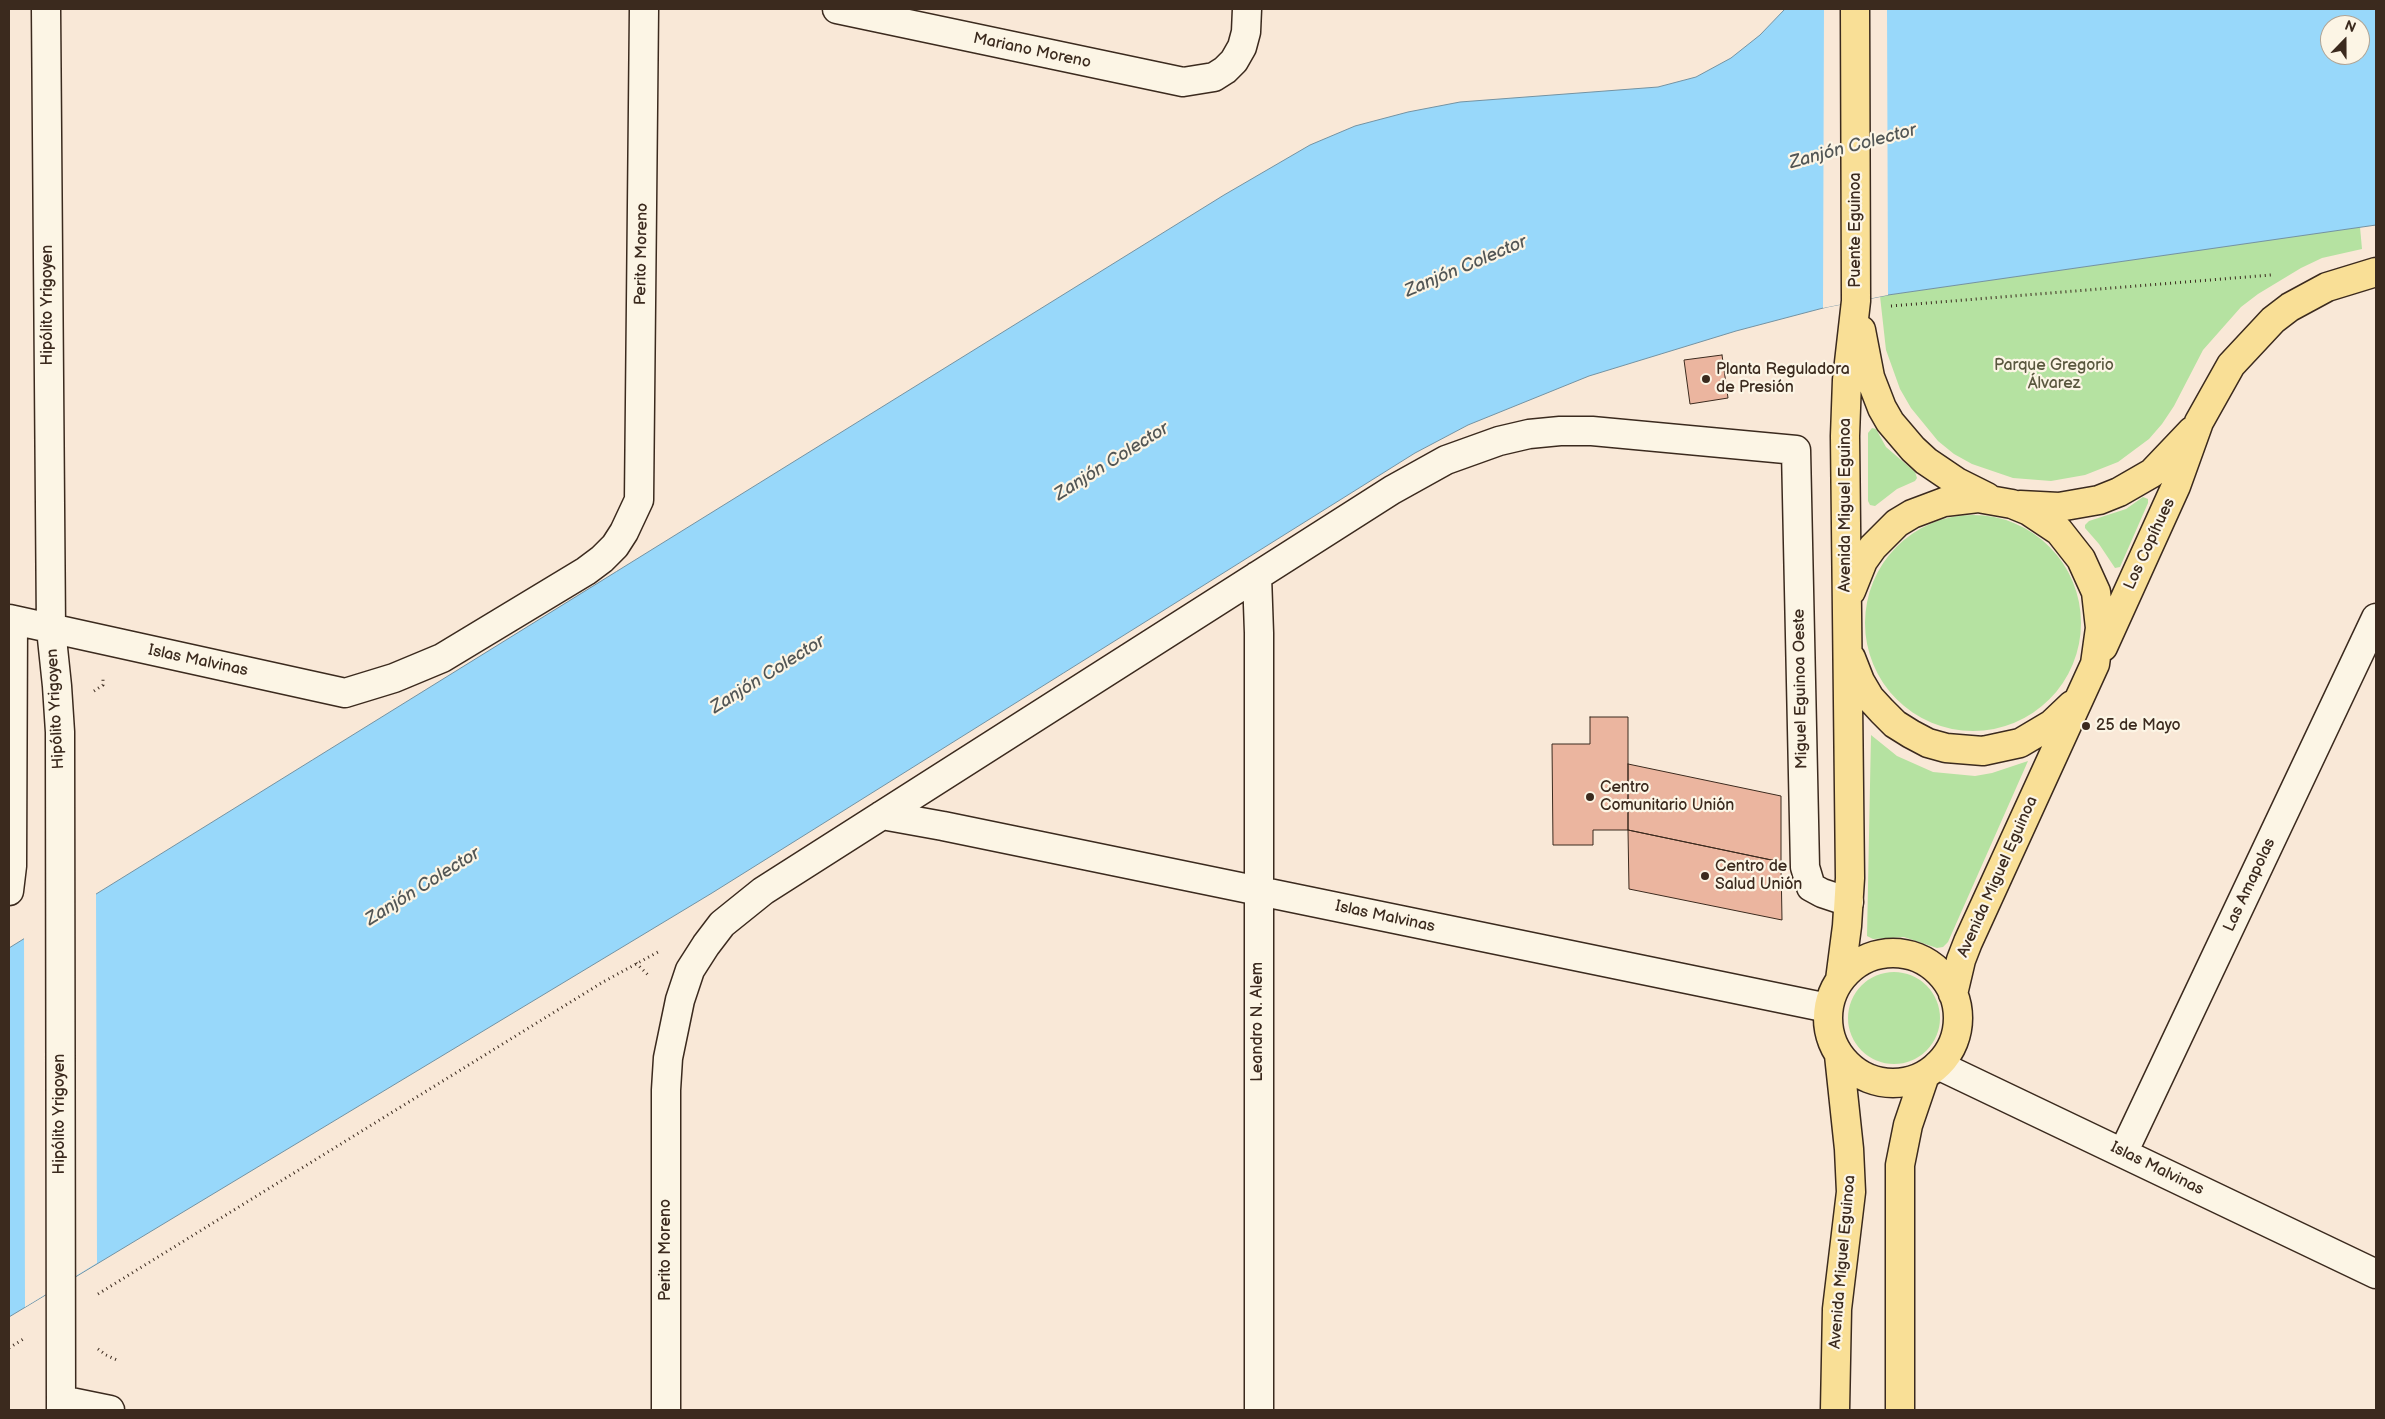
<!DOCTYPE html>
<meta charset="utf-8">
<style>
body{margin:0}
#map{position:relative;width:2385px;height:1419px;overflow:hidden;background:#f9e8d7;font-family:"Balsamiq Sans",sans-serif}
canvas{display:block}
.frame{position:absolute;inset:0;border:10px solid #3b2a1e;pointer-events:none}
.north{position:absolute;left:2320px;top:15px;width:50px;height:50px;box-sizing:border-box;background:#fcf5e5;border:1px solid #afa495;border-radius:50%;rotate:22deg;font-size:14px;font-weight:700;line-height:20px;text-align:center;color:#3b2a1e}
.north::after{content:'';display:block;margin:auto;width:18px;height:22px;background:#3b2a1e;clip-path:polygon(50% 0,100% 100%,50% 72%,0 100%)}
</style>
<div id="map">
<canvas width="2385" height="1419"></canvas>
<div class="frame"></div>
<div class="north">N</div>
</div>
<script>
const c = document.querySelector('canvas').getContext('2d');
c.lineJoin = 'round';
function paint(path, color) { c.fillStyle = color; c.fill(path, 'evenodd'); }
const toPath = rows => new Path2D(rows.map(r => 'M' + r).join(''));
function trace(path, color, width, dash) { c.strokeStyle = color; c.lineWidth = width; c.lineCap = dash ? 'butt' : 'round'; c.setLineDash(dash || []); c.stroke(path); }
function drawText(font, color, halo, rows, align = 'center') {
  c.font = font + ' "Balsamiq Sans",sans-serif'; c.lineWidth = 4.5; c.setLineDash([]); c.textBaseline = 'middle'; c.strokeStyle = halo; c.fillStyle = color; for (const [text, x, y, turn = 0] of rows) {
    c.save(); c.translate(x, y); c.rotate((+turn || 0) * Math.PI / 180); c.textAlign = isNaN(turn) ? turn : align; if (halo) c.strokeText(text, 0, 0); c.fillText(text, 0, 0); c.restore();
  }
}
paint(toPath([
 [2360,227,2362,249,2322,258,2301,268,2258,294,2241,307,2203,350,2174,406,2162,424,2149,439,2118,462,2085,475,2051,481,2013,478,1972,464,1954,454,1938,441,1911,408,1900,389,1886,350,1880,296],
 [1872,428,1876,429,1886,447,1915,472,1917,478,1915,481,1897,489,1875,506,1870,505,1868,501,1868,433],
 [2143,497,2148,499,2148,503,2120,567,2115,568,2099,544,2085,528,2085,525,2089,521,2126,509],
 '1865 623a108 108 0 1 1 216 0a108 108 0 1 1-216 0Z',
 [1871,735,1897,756,1933,772,1975,776,1992,773,2028,761,1948,942,1943,947,1937,948,1904,937,1873,939,1867,936],
 '1848 1018a46 46 0 1 1 92 0a46 46 0 1 1-92 0Z'
]), '#b5e2a1');
const water = toPath([
 [1785,9,2376,9,2376,225,1888,295,1827,307,1736,331,1589,376,1468,425,1415,453,712,893,9,1317,9,948,1224,195,1310,145,1355,126,1408,112,1460,102,1658,87,1696,77,1731,58,1760,35,1785,9],
 [2330,25,2360,25,2360,55,2330,55,2330,25]
]);
paint(water, '#98d8fa');
trace(water, '#7392a2', 1);
paint(toPath([
 [1824,9,1887,9,1888,295,1823,308],
 [96,891,97,1263,25,1307,24,936]
]), '#f9e8d7');
const building = toPath([
 [1722,355,1728,398,1690,404,1684,360,1722,355],
 [1590,717,1628,717,1628,830,1593,830,1593,845,1553,845,1552,744,1590,744,1590,717],
 [1628,764,1781,796,1781,862,1628,830,1628,764],
 [1628,830,1781,862,1782,920,1629,889,1628,830]
]);
paint(building, '#ebb59f');
trace(building, '#3b2a1e', 1);
const minor = toPath([
 [46,9,51,629,57,686,60,732,61,1410],
 [837,9,1183,82,1214,77,1225,70,1234,61,1242,47,1246,32,1247,9],
 [1257,576,1259,633,1259,1410],
 [9,619,345,693,394,678,442,658,586,571,602,559,615,546,624,532,639,500,644,9],
 [882,815,943,826,1828,1008],
 [9,891,12,866,13,620],
 [1938,1065,2376,1274],
 [2123,1153,2376,618],
 [61,1400,110,1410],
 [666,1410,666,1090,668,1058,680,1000,690,970,706,945,722,924,763,891,1392,490,1446,460,1499,441,1529,434,1560,431,1592,431,1796,450,1805,867,1811,887,1822,893,1849,902]
]);
const major = toPath([
 [1861,330,1870,377,1882,408,1890,422,1913,449,1926,461,1957,482,1987,497],
 [2020,505,2059,507,2099,500,2119,492,2152,473,2192,431],
 [1851,591,1863,561,1873,547,1897,523,1912,514,1944,502,1978,498,2012,504,2029,511,2059,531,2081,559,2096,592,2100,628,2095,664,1968,942,1961,960,1953,994],
 [2103,647,2176,486,2199,422,2231,365,2273,320,2290,307,2327,287,2376,272],
 [1851,658,1860,681,1870,698,1882,711,1895,724,1911,734,1928,743,1946,748,1983,751,2020,743,2052,724,2072,705],
 '1828 1018a65 65 0 1 1 130 0a65 65 0 1 1-130 0Z',
 [1840,980,1847,926,1850,878,1845,436,1847,380,1856,301,1855,9],
 [1835,1410,1837,1309,1851,1192,1849,1149,1839,1055],
 [1900,1410,1900,1165,1908,1125,1925,1075]
]);
trace(minor, '#3b2a1e', 31);
trace(major, '#3b2a1e', 31);
trace(toPath([
 [1891,306,2271,275],
 [94,691,103,685,103,677],
 [636,963,650,977],
 [98,1294,603,982,658,952],
 [9,1348,25,1338],
 [98,1349,106,1355,119,1361]
]), '#3b2a1e', 3, [1, 4]);
trace(minor, '#fcf5e5', 28);
trace(major, '#f9df96', 28);
for (const [x, y, r, color] of [
 [1706,379,5,"#3b2a1e"],
 [2086,726,5,"#3b2a1e"],
 [1590,797,5,"#3b2a1e"],
 [1705,876,5,"#3b2a1e"]
]) { const dot = new Path2D(); dot.arc(x, y, r, 0, 2 * Math.PI); c.fillStyle = color; c.fill(dot); trace(dot, '#fcf5e5', 2); }
drawText('16px', '#3b2a1e', '#fcf5e5', [
 ["Mariano Moreno",1032,51,12],
 ["Puente Eguinoa",1856,230,-90],
 ["Perito Moreno",642,254,-89],
 ["Hipólito Yrigoyen",48,305,-90],
 ["Avenida Miguel Eguinoa",1846,505,-90],
 ["Los Copíhues",2150,544,-65],
 ["Islas Malvinas",198,661,12],
 ["Miguel Eguinoa Oeste",1801,689,-91],
 ["Hipólito Yrigoyen",56,709,-93],
 ["Avenida Miguel Eguinoa",1998,877,-66],
 ["Las Amapolas",2250,885,-65],
 ["Islas Malvinas",1385,917,12],
 ["Leandro N. Alem",1258,1022,-90],
 ["Hipólito Yrigoyen",60,1114,-90],
 ["Islas Malvinas",2157,1169,26],
 ["Perito Moreno",666,1250,-90],
 ["Avenida Miguel Eguinoa",1843,1262,-85]
]);
drawText('16px', '#5a583f', '#fcf5e5', [
 ["Parque Gregorio",2054,366],
 ["Álvarez",2054,384]
]);
drawText('16px', '#3b2a1e', '#fcf5e5', [
 ["Planta Reguladora",1716,370],
 ["de Presión",1716,388],
 ["25 de Mayo",2096,726],
 ["Centro",1600,788],
 ["Comunitario Unión",1600,806],
 ["Centro de",1715,867],
 ["Salud Unión",1715,885]
], 'left');
drawText('italic 18px', '#525655', '#fcf5e5', [
 ["Zanjón Colector",1853,147,-15],
 ["Zanjón Colector",1466,267,-23],
 ["Zanjón Colector",1112,462,-32],
 ["Zanjón Colector",768,675,-32],
 ["Zanjón Colector",423,887,-32]
]);
</script>
